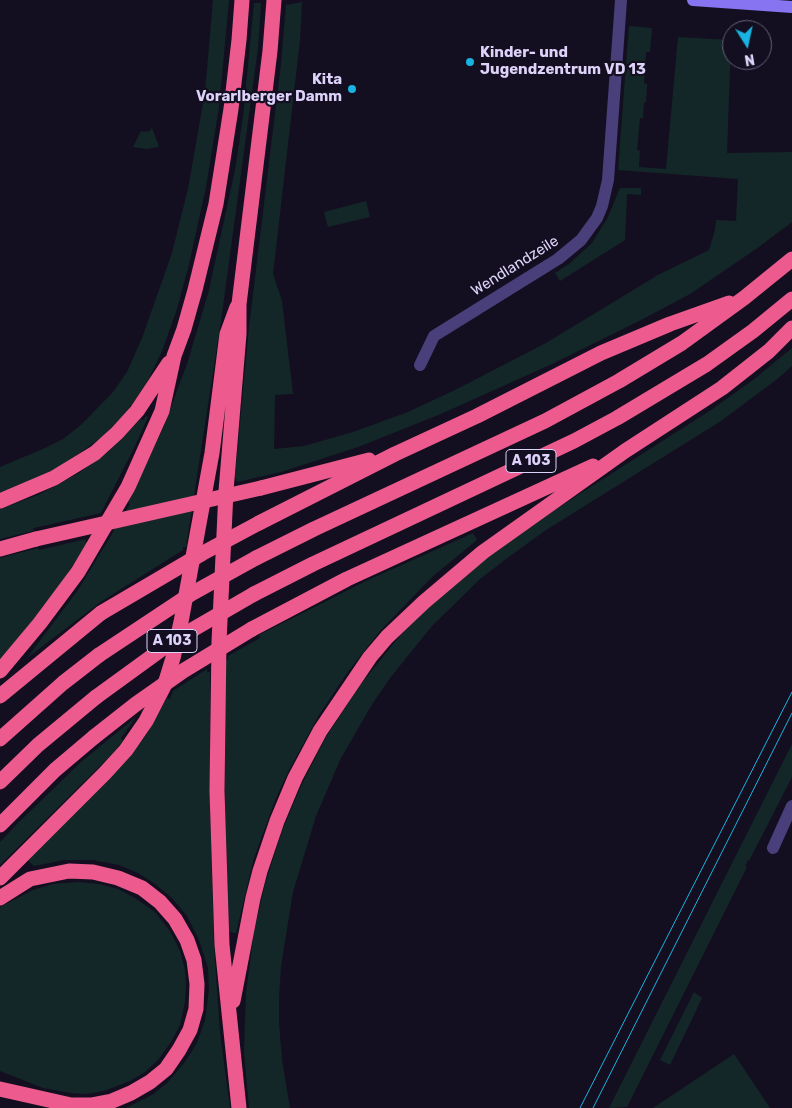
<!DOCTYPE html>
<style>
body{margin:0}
#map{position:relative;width:792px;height:1108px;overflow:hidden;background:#140f20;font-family:Rubik,sans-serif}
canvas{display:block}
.north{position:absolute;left:722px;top:20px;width:50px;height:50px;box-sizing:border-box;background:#140f20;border:1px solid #645d77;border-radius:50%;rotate:170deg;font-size:14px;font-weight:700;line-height:20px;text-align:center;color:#ddd3fa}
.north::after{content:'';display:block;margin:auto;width:18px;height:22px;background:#18b3e1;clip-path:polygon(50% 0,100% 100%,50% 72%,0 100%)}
</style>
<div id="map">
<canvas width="792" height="1108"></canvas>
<div class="north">N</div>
</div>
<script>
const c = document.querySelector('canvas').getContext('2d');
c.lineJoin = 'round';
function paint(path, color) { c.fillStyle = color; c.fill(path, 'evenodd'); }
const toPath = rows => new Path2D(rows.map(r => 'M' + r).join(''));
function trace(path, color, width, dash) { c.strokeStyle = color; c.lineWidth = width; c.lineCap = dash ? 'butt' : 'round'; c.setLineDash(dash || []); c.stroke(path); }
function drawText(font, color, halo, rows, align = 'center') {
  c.font = font + ' Rubik,sans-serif'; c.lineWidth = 4.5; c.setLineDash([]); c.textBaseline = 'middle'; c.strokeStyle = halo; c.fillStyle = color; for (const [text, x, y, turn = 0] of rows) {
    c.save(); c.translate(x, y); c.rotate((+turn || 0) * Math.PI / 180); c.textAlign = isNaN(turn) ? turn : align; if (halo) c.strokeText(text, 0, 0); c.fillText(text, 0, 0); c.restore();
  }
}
paint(toPath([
 [213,0,229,0,219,107,206,187,189,264,177,309,162,351,148,380,137,397,126,412,102,437,64,464,38,478,0,493,0,467,45,448,63,439,81,425,113,392,127,372,142,338,172,253,188,189,205,92],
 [302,2,300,40,273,274,282,301,293,394,275,395,274,449,304,446,353,432,408,412,455,390,546,343,658,275,709,250,715,230,716,220,736,221,738,179,618,170,629,26,652,28,650,52,646,52,644,83,647,84,646,102,644,102,643,118,640,118,637,150,640,151,639,167,666,169,678,37,731,40,727,153,792,152,792,222,756,249,690,294,643,319,552,364,443,413,358,447,281,472,237,482,235,477,249,327,281,64,286,5],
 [254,3,261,3,258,48,221,321,186,547,183,547,183,550,102,601,27,658,78,590,130,504,128,502,163,429,188,361,209,290,235,170,243,117],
 [152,128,159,147,147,149,133,147,141,131,145,132,150,131],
 [620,188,641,188,641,195,627,194,625,240,560,281,555,273,569,264,592,243,608,217],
 [366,201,370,217,328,227,324,212],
 [792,348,792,366,776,380,721,421,546,530,506,559,480,579,432,626,390,678,371,706,340,760,316,816,293,892,281,966,279,997,279,1023,282,1060,290,1108,249,1108,244,1052,246,993,254,932,265,884,282,831,301,786,326,737,361,684,404,631,460,576,550,513,711,410,753,380],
 [146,416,148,417,134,448,101,513,34,528,33,531,0,539,0,509,38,495,79,473,109,451,141,419,143,420],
 [473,533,477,540,432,577,380,631,347,673,319,715,288,772,276,798,254,858,236,933,229,932,225,804,225,661,228,660,228,656,260,638,259,635,293,618,366,581],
 [86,539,85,541,88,543,61,583,0,663,0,558,38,548,39,550],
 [207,669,207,672,210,672,210,810,214,945,220,1033,230,1108,126,1108,152,1095,167,1083,185,1062,197,1043,205,1020,209,990,208,968,199,940,187,916,172,898,155,884,138,873,119,865,93,860,64,860,34,866,28,860,128,759,147,734,167,698,170,699,173,691],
 [136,717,121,738,123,741,110,756,0,865,0,842,19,822,81,762],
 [792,744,792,777,749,861,748,860,745,866,747,867,627,1107,609,1108],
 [78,882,99,884,118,889,135,898,155,912,170,931,180,951,185,970,186,984,185,1002,180,1025,171,1042,158,1060,145,1072,130,1081,104,1091,86,1094,71,1093,43,1088,0,1071,0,907,33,890,53,884],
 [694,992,702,998,670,1065,660,1060],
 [734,1054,770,1108,653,1108]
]), '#132729');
trace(toPath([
 [420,365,434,336,558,259,581,240,597,218,602,206,608,180,621,0],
 [773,848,792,806]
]), '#493f7a', 12);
trace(toPath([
 [693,0,792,7]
]), '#8774f0', 12);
trace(toPath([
 [261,488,369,460],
 [0,501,54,478,95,453,117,433,137,411,169,363],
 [259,523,395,454,477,416,601,353,670,324,729,303],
 [0,549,36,539],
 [256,558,314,529,545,421,619,381,682,343,744,298,792,259],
 [254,594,313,564,574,441,617,418,707,364,753,331,792,299],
 [252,629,347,579,593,466],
 [0,671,40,623,78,572,128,487,162,411,174,356,184,329,195,290,216,204,231,109,239,40,242,0],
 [0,696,101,613],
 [0,739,63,683,99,655],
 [0,782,38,745,96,697],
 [0,825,55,770,94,737],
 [0,878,105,773,126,750,146,721,165,684,173,658,181,622,212,453,227,334,237,307],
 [0,898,30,879,69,871,93,872,118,878,142,888,160,902,175,919,187,940,194,960,197,984,196,1009,190,1030,179,1050,166,1069,150,1082,131,1093,112,1101,91,1105,71,1105,0,1089],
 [233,1001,253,898,260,871,277,821,295,778,320,731,370,657,387,637,424,602,483,552,625,451,722,388,769,351,792,328],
 [239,1108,222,945,217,791,219,642,226,491,239,334,239,304,270,51,274,0]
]), '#ed5b8e', 15);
trace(toPath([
 [580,1108,792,692],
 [593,1108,792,713]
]), '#18b3e1', 1);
trace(toPath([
 [36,539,261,488],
 [101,613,203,553,259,523],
 [99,655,191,594,256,558],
 [96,697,173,641,254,594],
 [94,737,136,704,183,671,252,629]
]), '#ed5b8e', 15);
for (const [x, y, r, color] of [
 [470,62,5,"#18b3e1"],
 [352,89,5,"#18b3e1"]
]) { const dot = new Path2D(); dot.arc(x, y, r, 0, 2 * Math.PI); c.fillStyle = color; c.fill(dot); trace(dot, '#140f20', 2); }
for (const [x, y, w] of [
 [531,461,50],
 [172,641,50]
]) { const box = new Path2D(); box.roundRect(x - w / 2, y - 11.5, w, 23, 4); c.fillStyle = '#140f20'; c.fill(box); trace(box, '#ddd3fa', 1); }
drawText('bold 14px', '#ddd3fa', null, [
 ["A 103",531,461],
 ["A 103",172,641]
]);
drawText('bold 15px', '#ddd3fa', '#140f20', [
 ["Kinder- und",480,53],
 ["Jugendzentrum VD 13",480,70],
 ["Kita",342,80,"right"],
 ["Vorarlberger Damm",342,97,"right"]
], 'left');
drawText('15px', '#ddd3fa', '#140f20', [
 ["Wendlandzeile",515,266,-32]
]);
</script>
